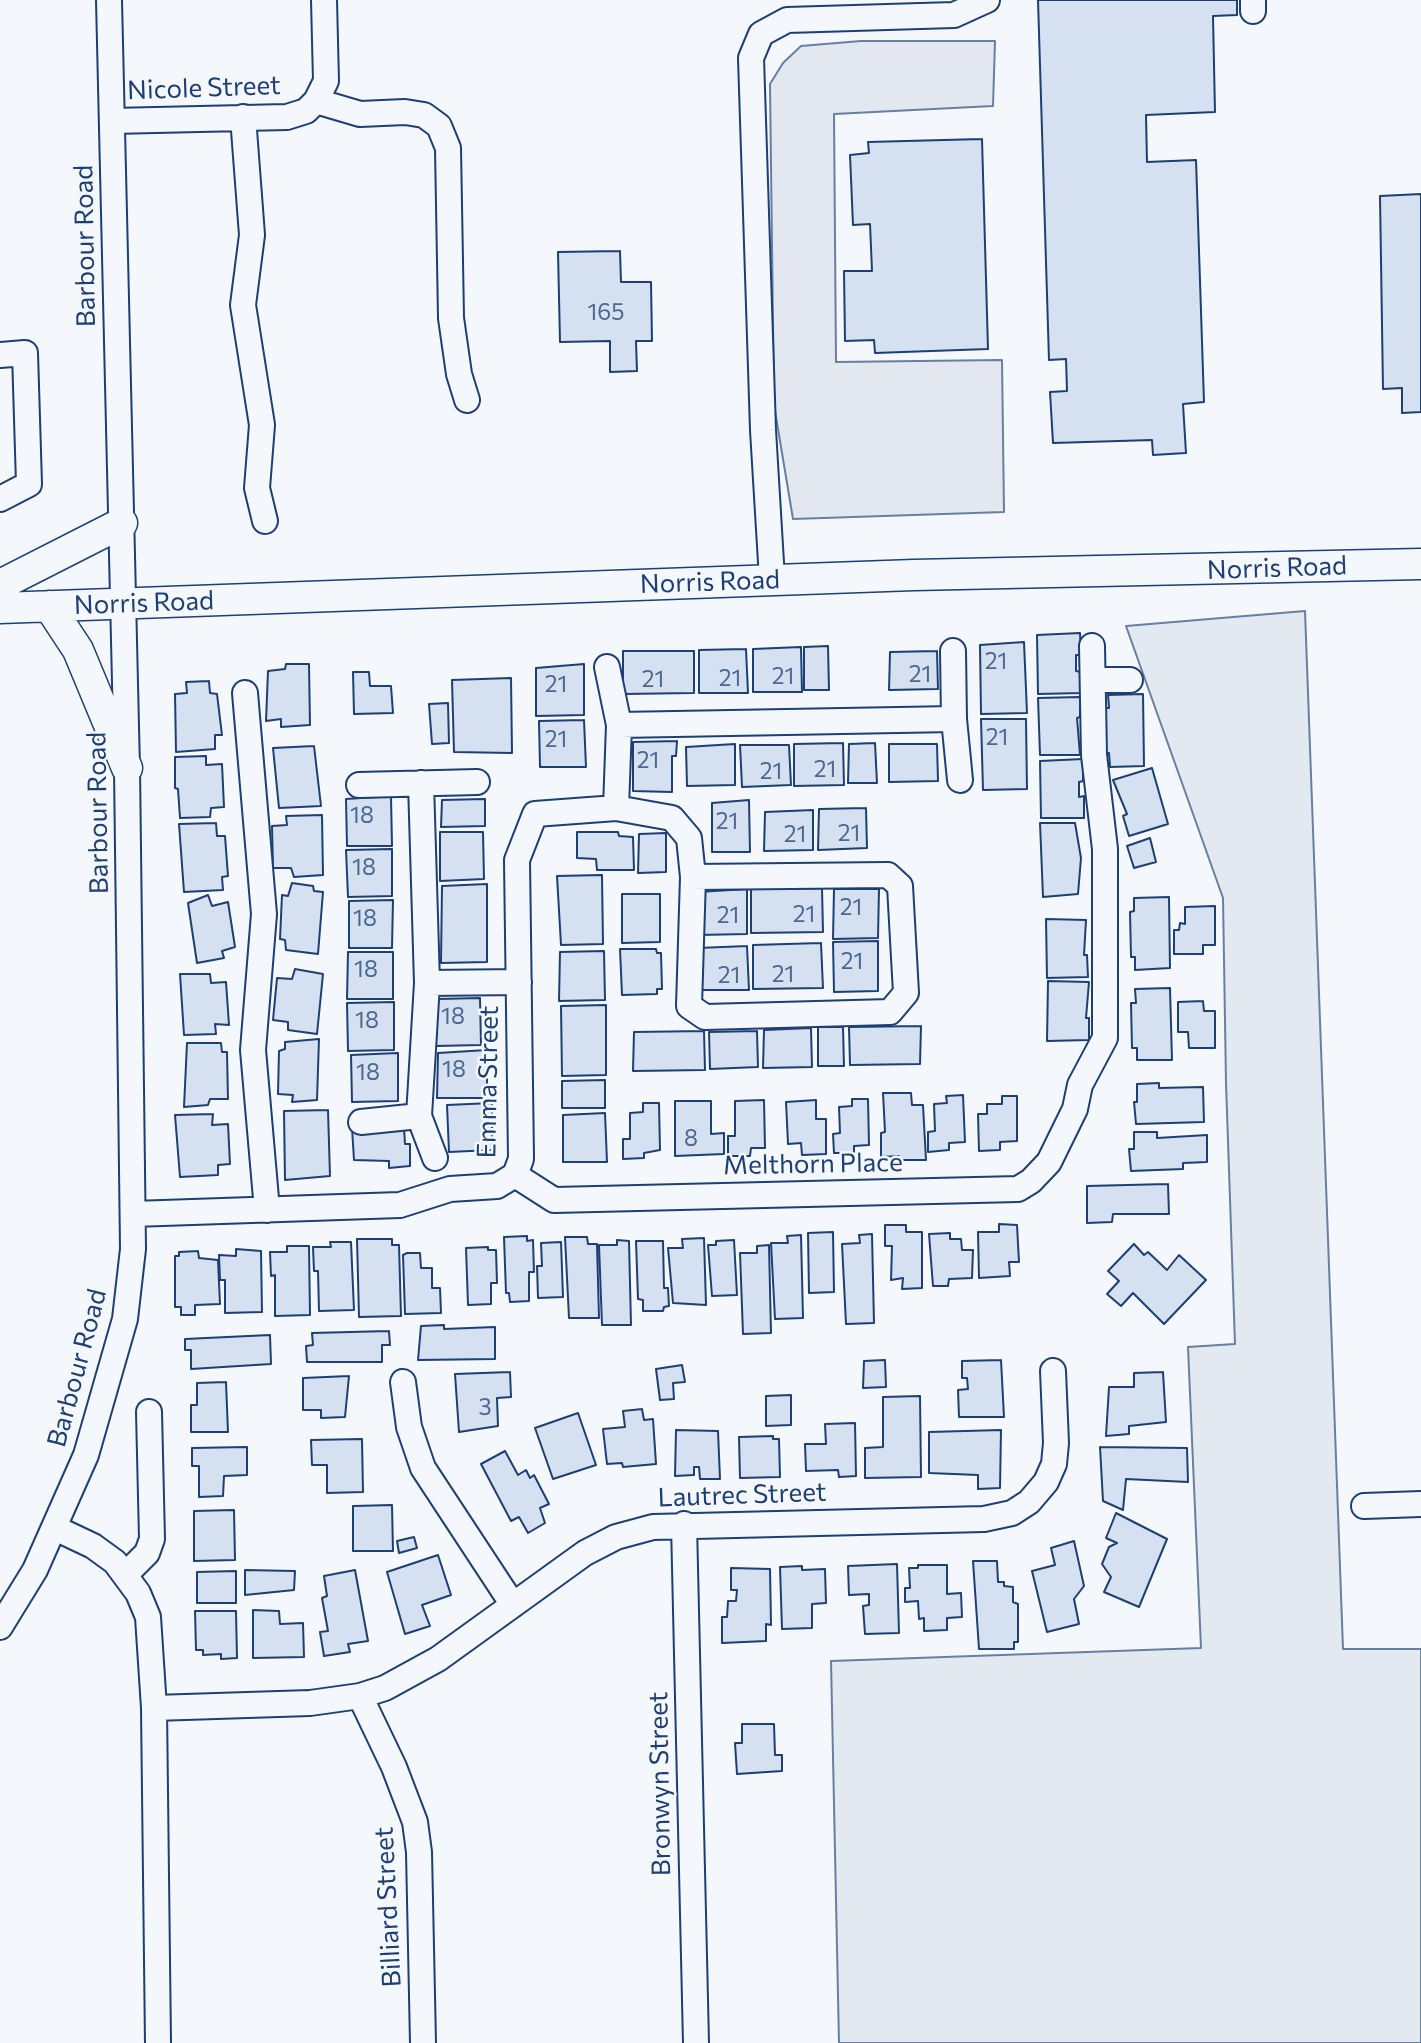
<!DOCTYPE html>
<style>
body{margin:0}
canvas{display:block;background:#f4f7fb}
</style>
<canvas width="1421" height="2043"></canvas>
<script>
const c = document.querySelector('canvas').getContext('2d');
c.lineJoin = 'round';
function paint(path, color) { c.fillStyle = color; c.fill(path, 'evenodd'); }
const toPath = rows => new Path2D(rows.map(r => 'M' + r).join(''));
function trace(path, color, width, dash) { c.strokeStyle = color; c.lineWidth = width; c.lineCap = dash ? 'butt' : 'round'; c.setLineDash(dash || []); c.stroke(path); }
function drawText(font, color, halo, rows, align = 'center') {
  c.font = font + ' Commissioner,sans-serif'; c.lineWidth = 5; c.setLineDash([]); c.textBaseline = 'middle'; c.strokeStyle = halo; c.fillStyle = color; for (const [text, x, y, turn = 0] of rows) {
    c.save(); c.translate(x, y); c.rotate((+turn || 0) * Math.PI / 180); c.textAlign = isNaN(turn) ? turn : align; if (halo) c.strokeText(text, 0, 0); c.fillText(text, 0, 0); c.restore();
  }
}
const green = toPath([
 [1305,611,1343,1649,1421,1649,1421,2043,839,2043,831,1661,1201,1648,1188,1347,1235,1344,1226,1083,1223,898,1126,626,1305,611]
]);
paint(green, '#e3e9f0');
trace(green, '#687fa3', 2);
const parking = toPath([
 [861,41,995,41,993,106,834,114,836,362,1002,360,1004,512,793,519,774,405,770,84,783,63,801,46,861,41]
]);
paint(parking, '#e3e8f0');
trace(parking, '#687fa3', 2);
const building = toPath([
 [1038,0,1237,0,1237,15,1213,16,1215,112,1146,115,1147,162,1196,160,1204,402,1183,404,1186,453,1153,455,1152,440,1053,443,1050,392,1067,391,1066,359,1049,360,1038,0],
 [982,139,988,349,875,353,874,340,845,341,844,271,872,271,870,224,853,225,850,155,869,153,868,142,982,139],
 [1421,194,1421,412,1402,413,1402,388,1383,389,1380,196,1421,194],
 [620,251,621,282,651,282,652,341,636,341,637,371,610,372,610,341,560,342,558,252,620,251],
 [1080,633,1081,655,1076,655,1076,671,1081,672,1082,693,1038,694,1037,635,1080,633],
 [1024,642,1027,713,981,714,980,645,1024,642],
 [828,646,829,690,804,690,804,647,828,646],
 [801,647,802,692,753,692,753,649,801,647],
 [746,649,748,693,699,693,699,650,746,649],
 [623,651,694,651,694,693,623,694,623,651],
 [937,651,938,689,889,690,890,652,937,651],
 [286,664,309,664,310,725,281,727,281,719,266,721,268,671,285,669,286,664],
 [584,664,584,715,536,716,536,668,584,664],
 [353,672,369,672,370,686,391,686,393,713,354,714,353,672],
 [511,678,512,753,454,752,452,680,511,678],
 [209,681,210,693,217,694,222,735,215,735,215,749,176,752,175,694,187,693,186,682,209,681],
 [1143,694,1144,766,1110,767,1109,753,1105,754,1104,708,1109,708,1108,695,1143,694],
 [1080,697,1080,717,1077,718,1080,755,1040,755,1038,698,1080,697],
 [448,703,449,743,432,744,429,704,448,703],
 [981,719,1026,719,1027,789,983,790,981,719],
 [584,720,586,767,540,767,539,721,584,720],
 [677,741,676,756,672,756,672,792,633,791,633,742,677,741],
 [843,743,844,785,794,786,794,744,843,743],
 [875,743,877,783,848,783,849,744,875,743],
 [735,744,735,785,687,786,686,747,735,744],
 [889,744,937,744,938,781,889,782,889,744],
 [740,745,789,745,791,785,742,787,740,745],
 [314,746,321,806,279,808,273,748,314,746],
 [206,756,206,765,222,764,224,807,211,808,210,817,180,818,178,789,175,788,175,757,206,756],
 [1083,759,1083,781,1079,782,1079,797,1084,796,1084,818,1041,818,1040,761,1083,759],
 [1152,768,1168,824,1129,836,1123,816,1127,814,1113,780,1152,768],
 [391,796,392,846,347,846,346,799,391,796],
 [485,799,485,826,441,827,442,800,485,799],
 [749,800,750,852,712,852,712,803,749,800],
 [866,808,867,848,818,850,819,809,866,808],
 [813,810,813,850,764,851,765,812,813,810],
 [322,815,323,875,294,877,291,868,273,868,272,826,287,825,286,816,322,815],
 [216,823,217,836,225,836,228,876,222,877,223,890,184,892,179,824,216,823],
 [1040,823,1075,823,1081,858,1078,894,1043,897,1040,823],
 [440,832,483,832,484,879,440,881,440,832],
 [577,832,618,832,619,836,633,837,634,870,597,870,596,859,577,858,577,832],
 [666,833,666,872,638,873,639,834,666,833],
 [1150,838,1156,862,1134,868,1127,846,1150,838],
 [392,849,392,896,348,897,346,850,392,849],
 [602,875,603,944,561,945,557,876,602,875],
 [292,883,313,886,314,891,323,892,318,954,286,950,285,940,280,939,282,895,288,896,292,883],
 [487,884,487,962,441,963,442,886,487,884],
 [822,888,823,932,751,933,751,889,822,888],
 [747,889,747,934,698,935,698,892,747,889],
 [834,889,879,889,878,938,833,939,834,889],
 [622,894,660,894,660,942,622,943,622,894],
 [208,895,212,906,228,902,235,947,222,951,224,958,197,963,188,903,208,895],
 [1169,897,1170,968,1135,970,1135,957,1131,957,1130,912,1134,911,1134,898,1169,897],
 [393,900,392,948,349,948,349,901,393,900],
 [1215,906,1215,945,1203,945,1203,954,1174,954,1174,930,1179,930,1180,923,1185,924,1185,907,1215,906],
 [1046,919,1086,920,1084,955,1087,955,1088,977,1047,978,1046,919],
 [878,941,878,991,834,992,833,942,878,941],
 [821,943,823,988,753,989,753,945,821,943],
 [747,946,749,990,698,990,698,948,747,946],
 [620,949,656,949,657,953,661,953,662,989,657,989,657,994,622,995,620,949],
 [604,951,605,1000,559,1001,560,952,604,951],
 [348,952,393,952,393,999,347,999,348,952],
 [295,969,323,974,317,1034,288,1030,288,1022,273,1020,277,978,292,979,295,969],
 [180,974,210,974,211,983,226,982,229,1025,215,1024,216,1034,184,1035,180,974],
 [1048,981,1089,982,1086,1018,1089,1018,1089,1040,1047,1041,1048,981],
 [1170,988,1172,1060,1137,1060,1137,1048,1132,1048,1131,1003,1136,1003,1135,989,1170,988],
 [480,998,481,1045,436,1046,437,999,480,998],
 [1203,1001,1204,1011,1215,1011,1215,1048,1189,1048,1188,1032,1178,1032,1178,1002,1203,1001],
 [394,1002,394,1050,348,1051,347,1003,394,1002],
 [606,1005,606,1075,562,1076,561,1006,606,1005],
 [921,1026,920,1064,850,1065,849,1027,921,1026],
 [818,1027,843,1027,844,1066,818,1066,818,1027],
 [811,1028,812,1067,763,1068,764,1030,811,1028],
 [704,1031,705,1070,633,1071,634,1032,704,1031],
 [757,1031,758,1067,710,1069,709,1032,757,1031],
 [319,1039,317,1100,292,1102,293,1095,278,1094,279,1051,285,1049,285,1042,319,1039],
 [187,1043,221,1043,222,1052,227,1052,228,1099,210,1099,208,1105,184,1107,187,1043],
 [487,1050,487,1098,437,1098,438,1053,487,1050],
 [398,1053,398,1101,352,1102,351,1055,398,1053],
 [605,1080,605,1108,562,1108,562,1081,605,1080],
 [1159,1083,1159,1088,1203,1087,1204,1122,1136,1124,1134,1102,1137,1102,1137,1084,1159,1083],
 [883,1093,911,1093,912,1105,923,1105,926,1160,899,1160,899,1156,881,1157,881,1133,885,1132,883,1093],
 [963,1095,965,1142,949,1143,949,1150,928,1152,928,1132,935,1131,934,1104,947,1103,946,1096,963,1095],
 [1002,1096,1017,1096,1017,1141,1000,1142,1000,1150,979,1151,978,1114,987,1114,987,1104,1002,1104,1002,1096],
 [852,1099,868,1099,869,1145,854,1146,854,1153,834,1153,833,1134,840,1133,839,1107,852,1106,852,1099],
 [764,1100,765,1148,751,1148,750,1156,728,1156,728,1136,735,1136,735,1101,764,1100],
 [816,1100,816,1119,826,1119,826,1154,802,1155,801,1143,788,1144,786,1102,816,1100],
 [675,1101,711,1101,711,1134,724,1133,724,1154,675,1156,675,1101],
 [492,1103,492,1150,449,1152,447,1105,492,1103],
 [643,1103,659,1103,660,1150,644,1153,644,1158,623,1159,623,1139,630,1139,630,1113,643,1112,643,1103],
 [328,1110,330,1176,285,1180,284,1111,328,1110],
 [605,1113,607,1162,563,1162,563,1115,605,1113],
 [213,1114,212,1125,228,1124,230,1164,218,1165,218,1175,180,1177,175,1115,213,1114],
 [352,1128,404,1128,405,1144,410,1144,410,1166,389,1168,389,1161,354,1160,352,1128],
 [1134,1132,1157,1132,1157,1138,1207,1135,1207,1162,1183,1163,1183,1169,1131,1171,1129,1149,1134,1149,1134,1132],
 [1168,1184,1169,1214,1113,1214,1112,1222,1087,1223,1087,1186,1168,1184],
 [999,1224,1017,1225,1019,1262,1009,1262,1010,1276,979,1278,978,1232,999,1232,999,1224],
 [885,1225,906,1225,906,1232,922,1232,922,1288,902,1289,903,1278,891,1280,892,1246,885,1246,885,1225],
 [833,1232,834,1292,809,1293,808,1233,833,1232],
 [950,1233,950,1239,961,1239,962,1250,973,1250,972,1278,949,1279,948,1286,933,1286,929,1234,950,1233],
 [872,1234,874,1323,846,1324,842,1244,860,1243,859,1235,872,1234],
 [801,1235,803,1318,775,1319,771,1243,788,1243,787,1236,801,1235],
 [527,1236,527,1241,533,1240,534,1272,529,1272,529,1301,510,1302,509,1293,506,1293,504,1237,527,1236],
 [565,1237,587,1237,588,1244,597,1244,599,1318,569,1318,565,1237],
 [704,1238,706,1305,673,1303,668,1248,683,1248,682,1239,704,1238],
 [357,1239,392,1239,392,1245,399,1245,401,1316,359,1317,357,1239],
 [617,1240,629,1241,631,1325,602,1325,599,1245,617,1245,617,1240],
 [734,1240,737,1295,712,1296,708,1245,716,1245,716,1241,734,1240],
 [636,1241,663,1241,664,1288,668,1288,669,1306,664,1307,663,1311,643,1311,643,1300,638,1299,636,1241],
 [330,1242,351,1242,354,1310,319,1311,318,1271,314,1271,313,1247,331,1247,330,1242],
 [561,1242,563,1297,538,1298,537,1266,542,1266,541,1243,561,1242],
 [1134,1244,1144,1255,1148,1252,1167,1270,1179,1255,1206,1280,1164,1324,1133,1293,1121,1306,1107,1294,1119,1281,1108,1271,1134,1244],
 [769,1245,771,1333,743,1334,740,1253,757,1253,757,1246,769,1245],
 [287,1246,309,1246,310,1315,275,1316,275,1275,271,1276,270,1252,287,1252,287,1246],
 [488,1247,488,1250,496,1250,497,1283,491,1283,491,1304,468,1305,466,1248,488,1247],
 [236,1249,261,1251,262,1312,225,1313,225,1280,220,1280,219,1255,236,1256,236,1249],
 [198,1251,199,1258,218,1260,220,1304,195,1305,195,1315,181,1315,181,1307,175,1307,175,1256,179,1256,179,1252,198,1251],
 [407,1253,420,1253,421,1268,432,1268,432,1288,440,1288,441,1313,405,1314,403,1255,407,1253],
 [444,1325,444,1329,495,1327,495,1359,418,1360,421,1326,444,1325],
 [389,1331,390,1345,382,1345,382,1362,307,1362,306,1346,313,1345,312,1333,389,1331],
 [270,1335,271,1364,191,1369,191,1350,185,1350,185,1339,270,1335],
 [885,1360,886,1387,863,1388,864,1361,885,1360],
 [1001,1360,1004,1417,959,1417,958,1390,968,1389,967,1378,962,1378,962,1361,1001,1360],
 [682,1365,685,1382,673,1383,674,1399,660,1400,656,1369,682,1365],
 [510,1372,511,1397,497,1398,498,1426,459,1432,455,1374,510,1372],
 [1163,1372,1166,1422,1129,1426,1129,1434,1106,1436,1109,1387,1134,1387,1134,1373,1163,1372],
 [349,1376,345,1417,321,1418,321,1410,303,1410,303,1378,349,1376],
 [226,1382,228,1432,191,1432,191,1405,197,1405,197,1383,226,1382],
 [791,1395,791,1425,766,1426,766,1396,791,1395],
 [920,1396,921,1477,865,1478,865,1448,883,1447,883,1397,920,1396],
 [642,1409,644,1420,653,1419,656,1464,623,1467,622,1463,607,1464,603,1429,625,1427,623,1411,642,1409],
 [578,1413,596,1465,553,1479,535,1428,578,1413],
 [855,1423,856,1476,839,1477,838,1470,806,1471,805,1444,826,1444,825,1424,855,1423],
 [676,1430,718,1431,720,1479,700,1479,699,1467,694,1467,694,1475,675,1476,676,1430],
 [1001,1430,1000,1488,978,1489,978,1475,929,1473,929,1432,1001,1430],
 [773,1436,773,1439,779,1439,780,1477,740,1478,739,1437,773,1436],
 [362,1439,363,1492,327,1493,327,1465,312,1465,311,1440,362,1439],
 [247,1447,247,1475,224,1476,223,1496,199,1497,199,1466,192,1466,192,1448,247,1447],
 [1100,1447,1187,1448,1188,1482,1126,1479,1123,1510,1103,1501,1100,1447],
 [505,1451,518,1475,526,1470,530,1478,534,1475,549,1504,540,1508,545,1523,528,1533,519,1517,511,1521,481,1464,505,1451],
 [392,1505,393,1551,353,1551,353,1506,392,1505],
 [234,1510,235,1560,194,1561,194,1511,234,1510],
 [1116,1513,1167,1539,1139,1607,1104,1592,1111,1577,1102,1564,1109,1547,1117,1543,1106,1538,1116,1513],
 [414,1537,417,1548,399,1553,397,1541,414,1537],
 [1074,1541,1084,1586,1074,1599,1079,1624,1047,1632,1032,1571,1055,1565,1051,1548,1074,1541],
 [438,1555,451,1595,422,1605,430,1626,405,1634,387,1572,438,1555],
 [973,1561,997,1561,998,1582,1004,1582,1004,1586,1013,1587,1013,1602,1018,1604,1018,1642,1014,1642,1014,1649,979,1649,973,1561],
 [897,1564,899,1633,865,1634,863,1606,869,1605,869,1594,849,1595,848,1566,897,1564],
 [918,1565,947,1565,947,1594,961,1593,962,1617,947,1618,947,1630,924,1631,924,1618,919,1619,918,1601,905,1602,905,1588,910,1588,909,1568,918,1568,918,1565],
 [802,1566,802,1570,825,1569,826,1603,812,1604,812,1628,782,1629,780,1567,802,1566],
 [731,1568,770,1569,771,1625,766,1624,766,1641,722,1643,722,1617,727,1617,728,1601,736,1601,737,1590,731,1590,731,1568],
 [245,1570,295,1571,294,1590,245,1595,245,1570],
 [355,1570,368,1641,348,1644,350,1652,324,1656,320,1632,328,1631,322,1598,327,1596,324,1576,355,1570],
 [236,1571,236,1603,197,1603,197,1572,236,1571],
 [253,1610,279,1611,280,1624,303,1623,304,1657,253,1658,253,1610],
 [195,1611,236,1611,237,1658,221,1659,221,1654,203,1655,203,1650,196,1650,195,1611],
 [742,1724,774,1724,775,1755,782,1755,782,1771,737,1774,735,1743,742,1743,742,1724]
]);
paint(building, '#d5e0f0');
trace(building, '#1d3f73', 2);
const minor = toPath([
 [1253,0,1253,11],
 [316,101,360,114,405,112,424,115,439,126,448,148,451,318,459,374,467,400],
 [243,117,252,235,243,305,262,425,257,488,265,521],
 [112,121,287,117,306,111,316,101,326,81,324,0],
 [0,355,25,353,29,484,0,499],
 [772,579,763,430,751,58,761,34,787,20,954,15,987,0],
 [953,651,954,719,960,780],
 [607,667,619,725,616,808],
 [1093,680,1130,680],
 [245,693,264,914,253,1050,267,1210],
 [619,725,954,719],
 [421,783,427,983,419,1116,435,1158],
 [359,785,477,782],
 [427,983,519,982],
 [361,1122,419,1116],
 [515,1175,554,1200,1018,1189,1031,1181,1049,1162,1075,1109,1080,1085,1105,1038,1105,849,1094,755,1092,646],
 [133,1214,400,1205,450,1189,497,1186,515,1175,521,1159,517,860,535,814,616,808,672,818,689,838,693,877,689,1006,705,1017,890,1012,906,993,900,886,888,875,693,877],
 [403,1382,409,1427,423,1468,513,1605],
 [1364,1506,1421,1504],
 [684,1524,696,2043],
 [55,1528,93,1546,115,1562,138,1593,148,1617,154,1708,158,2043],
 [126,1574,147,1553,152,1539,149,1412],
 [0,1627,35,1570,86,1455,125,1319,133,1249,127,768,109,0],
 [360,1696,394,1767,415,1822,419,1852,423,2043],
 [154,1708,310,1703,360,1696,385,1688,438,1659,585,1553,616,1537,653,1527,984,1519,1012,1513,1029,1502,1046,1482,1054,1464,1056,1443,1053,1371]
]);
const major = toPath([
 [0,585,122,523],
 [49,606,78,650,127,768],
 [0,608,914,575,1421,564]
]);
trace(minor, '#1d3f73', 28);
trace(major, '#1d3f73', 33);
trace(minor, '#f4f7fb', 24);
trace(major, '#f4f7fb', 30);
drawText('23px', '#4b6792', null, [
 ["165",606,312],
 ["21",996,661],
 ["21",920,674],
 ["21",783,676],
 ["21",730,678],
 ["21",653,679],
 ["21",556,684],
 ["21",997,737],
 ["21",556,739],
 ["21",648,760],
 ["21",825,769],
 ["21",771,771],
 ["18",362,815],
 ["21",727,821],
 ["21",849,833],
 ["21",795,834],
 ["18",364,867],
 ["21",851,907],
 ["21",804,914],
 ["21",728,915],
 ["18",365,918],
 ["21",852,961],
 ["18",366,969],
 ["21",783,974],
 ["21",729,975],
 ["18",453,1016],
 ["18",367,1020],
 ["18",454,1069],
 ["18",368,1072],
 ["8",691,1138],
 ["3",485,1407]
]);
drawText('26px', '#1d3f73', '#f4f7fb', [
 ["Nicole Street",204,88,-2],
 ["Barbour Road",85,246,-91],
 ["Norris Road",1277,568,-2],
 ["Norris Road",710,582,-2],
 ["Norris Road",144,603,-2],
 ["Barbour Road",98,813,-91],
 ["Emma Street",488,1082,-89],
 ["Melthorn Place",813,1164,-1],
 ["Barbour Road",77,1368,-75],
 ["Lautrec Street",742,1495,-2],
 ["Bronwyn Street",660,1784,-91],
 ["Billiard Street",388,1907,-93]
]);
</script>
